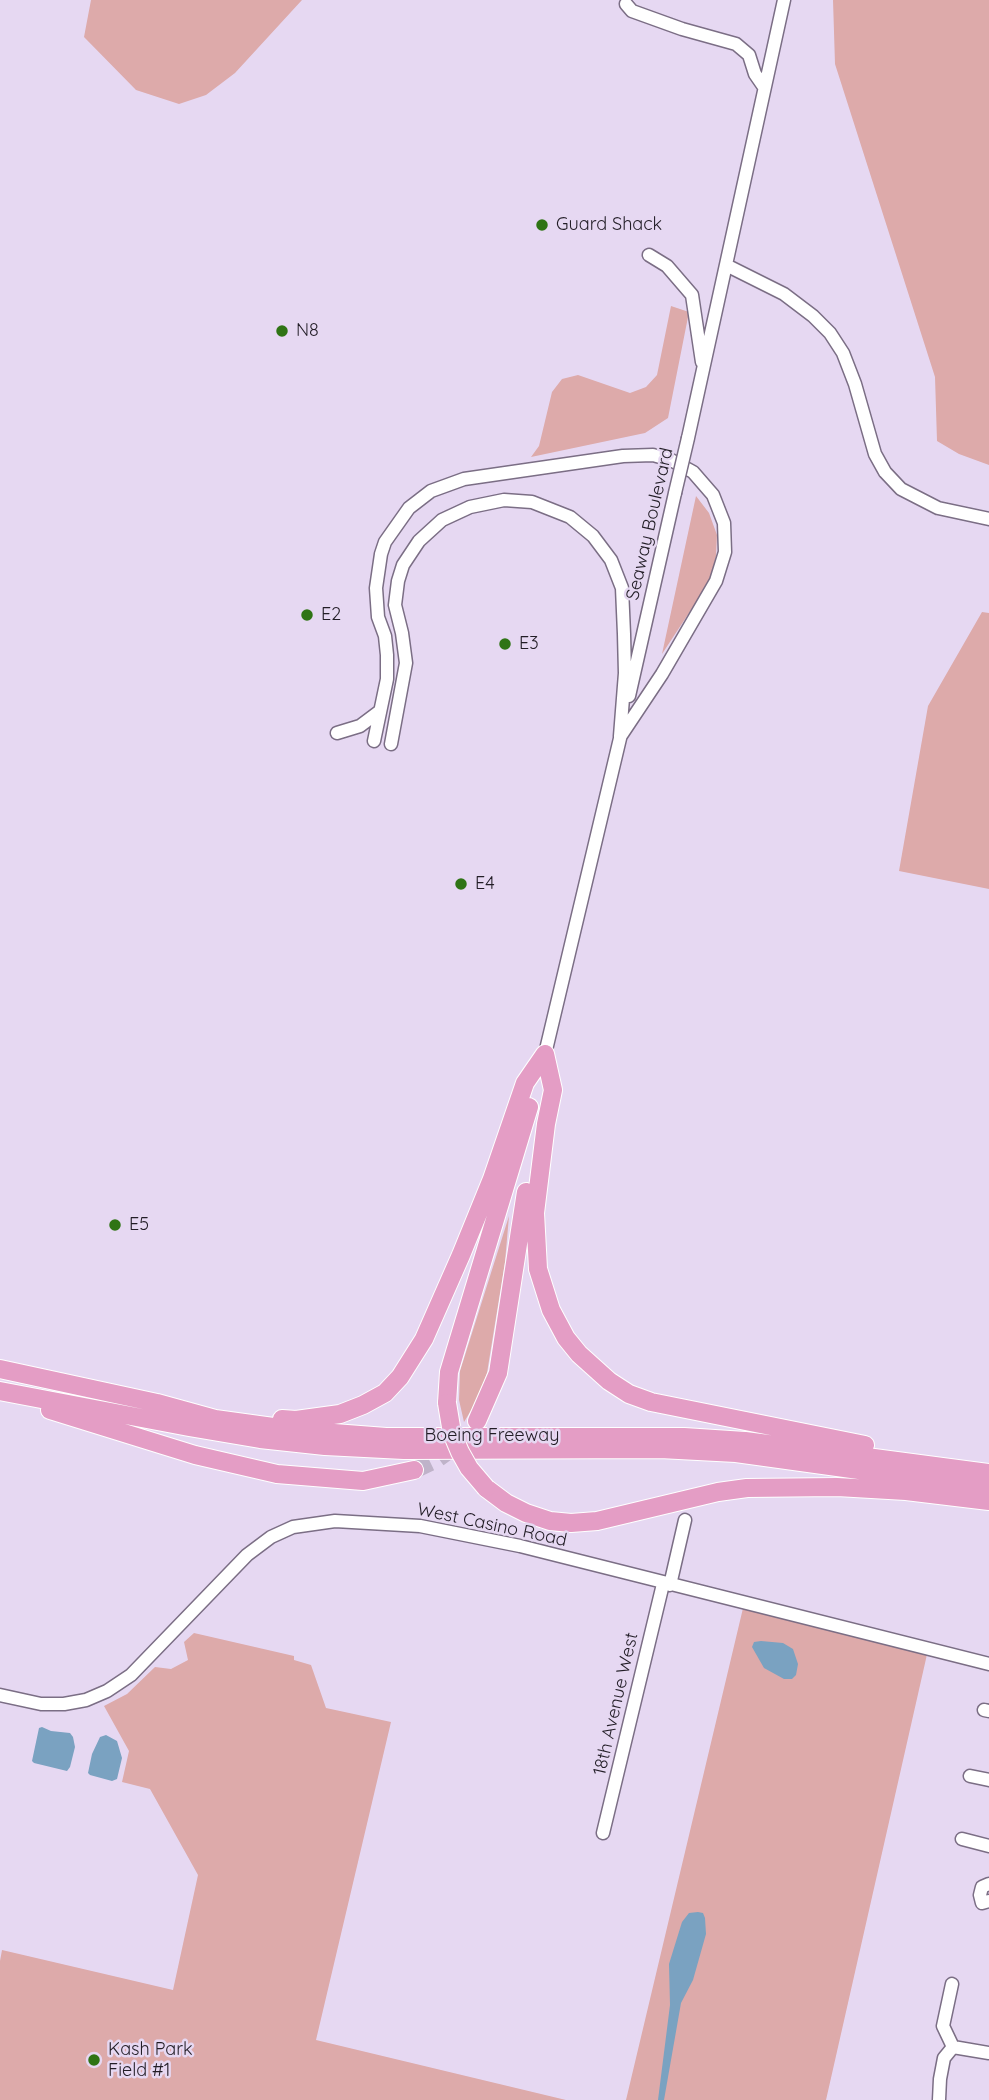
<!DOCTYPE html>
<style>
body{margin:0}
canvas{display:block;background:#e6d8f2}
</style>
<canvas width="989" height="2100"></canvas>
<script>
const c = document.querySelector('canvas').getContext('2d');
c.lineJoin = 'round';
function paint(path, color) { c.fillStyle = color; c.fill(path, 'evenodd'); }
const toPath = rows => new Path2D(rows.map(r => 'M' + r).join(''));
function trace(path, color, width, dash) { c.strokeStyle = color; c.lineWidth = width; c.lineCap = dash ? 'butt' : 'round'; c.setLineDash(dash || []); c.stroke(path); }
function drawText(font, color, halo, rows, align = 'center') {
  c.font = font + ' Quicksand,sans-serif'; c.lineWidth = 5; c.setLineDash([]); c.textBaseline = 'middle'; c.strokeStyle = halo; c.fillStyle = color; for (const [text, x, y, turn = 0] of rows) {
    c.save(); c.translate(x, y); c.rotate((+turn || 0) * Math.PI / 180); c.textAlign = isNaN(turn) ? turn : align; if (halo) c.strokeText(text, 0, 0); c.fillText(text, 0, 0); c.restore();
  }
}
paint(toPath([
 [91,0,302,0,235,73,206,95,179,104,136,90,84,37],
 [833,0,989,0,989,465,959,454,937,441,935,377,835,64],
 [671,306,689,312,668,418,645,433,531,457,539,446,552,392,562,379,578,375,630,393,646,387,657,375],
 [696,496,709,513,717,535,716,556,710,581,662,654],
 [982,612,989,613,989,889,899,871,928,706],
 [509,1216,505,1262,487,1373,478,1399,464,1422,459,1400,460,1371],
 [744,1604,928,1650,826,2100,626,2100],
 [194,1633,294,1656,294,1660,311,1665,326,1708,391,1722,316,2040,566,2100,0,2100,0,1961,2,1950,173,1990,198,1875,150,1789,122,1782,129,1751,104,1706,127,1694,155,1667,171,1669,188,1660,184,1642]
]), '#daa');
paint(toPath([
 [761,1641,783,1643,793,1649,798,1664,796,1675,792,1679,784,1679,764,1668,752,1647,754,1642],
 [42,1727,51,1731,70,1733,73,1737,75,1747,70,1767,67,1771,34,1763,32,1761,39,1728],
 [106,1735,117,1741,122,1758,117,1779,112,1781,90,1775,88,1773,92,1754,100,1737],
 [698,1912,703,1913,705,1918,706,1934,693,1980,681,2003,664,2100,658,2100,670,2005,669,1964,682,1922,689,1913]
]), '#7aa2c1');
trace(toPath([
 [414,1470,437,1459,456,1445]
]), '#bfb3c9', 18, [18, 9]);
const minor = toPath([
 [626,4,632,11,682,29,736,44,749,55,755,74,764,87],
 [649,255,667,266,692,295,702,362],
 [726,265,784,294,813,316,830,333,843,353,855,384,875,454,885,472,901,489,938,508,989,519],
 [688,438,784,0],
 [629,696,675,493],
 [337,733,360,726,380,711],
 [374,741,387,679,387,655,385,636,378,617,376,588,381,554,385,542,409,508,431,491,464,479,623,456,653,455,671,460,693,472,713,495,724,523,725,552,716,581,662,674,620,737],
 [391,744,406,663,402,633,395,605,398,581,403,565,419,541,442,520,470,507,504,500,532,502,570,517,593,536,611,560,622,588,624,634,625,673,620,736],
 [545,1054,622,730],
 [670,1585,685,1520],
 [0,1695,41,1704,64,1704,86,1700,107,1691,131,1675,247,1555,271,1537,293,1527,335,1521,420,1526,520,1546,989,1664],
 [984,1710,989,1711],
 [970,1776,989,1780],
 [603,1833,663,1584],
 [962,1839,989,1846],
 [989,1884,982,1887,980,1895,982,1903,989,1901],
 [952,1984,943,2026,953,2047],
 [953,2047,989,2053],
 [939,2100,940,2079,944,2058,953,2047]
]);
const highway = toPath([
 [545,1054,553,1090,546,1124,535,1213,538,1269,551,1310,566,1338,579,1354,609,1381,629,1394,651,1402,865,1445],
 [0,1369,157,1403,215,1419,295,1430,386,1437,684,1437,745,1441,989,1473],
 [0,1391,189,1427,260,1439,325,1446,404,1450,660,1449,736,1453,989,1488],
 [447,1403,449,1372,455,1352,529,1107],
 [50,1410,195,1455,277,1474,363,1481,414,1470],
 [282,1419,296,1420,340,1414,363,1405,385,1393,400,1377,424,1339,461,1255,492,1179,525,1083,545,1054],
 [477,1421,498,1373,526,1192],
 [486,1488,506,1503,526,1513,550,1521,571,1523,597,1521,718,1492,747,1488,837,1487,906,1491,989,1501]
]);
trace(minor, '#7b6e85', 15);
trace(highway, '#fff', 20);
trace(minor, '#fff', 12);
trace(highway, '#e49dc5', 18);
const minorBridge = toPath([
 [675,493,688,438]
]);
const highwayBridge = toPath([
 [447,1403,452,1433,460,1452,469,1468,486,1488]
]);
trace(minorBridge, '#7b6e85', 15, []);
trace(highwayBridge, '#fff', 20, []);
trace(minorBridge, '#fff', 12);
trace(highwayBridge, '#e49dc5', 18);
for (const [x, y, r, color] of [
 [542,225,7,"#2f7415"],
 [282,331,7,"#2f7415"],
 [307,615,7,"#2f7415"],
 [505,644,7,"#2f7415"],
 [461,884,7,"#2f7415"],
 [115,1225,7,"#2f7415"],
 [94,2060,7,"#2f7415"]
]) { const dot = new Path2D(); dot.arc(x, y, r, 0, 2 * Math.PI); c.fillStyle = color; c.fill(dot); trace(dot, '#e6d8f2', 2.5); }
drawText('18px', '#221d26', '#e6d8f2', [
 ["Guard Shack",556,225],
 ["N8",296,331],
 ["E2",321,615],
 ["E3",519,644],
 ["E4",475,884],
 ["E5",129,1225],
 ["Kash Park",108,2050],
 ["Field #1",108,2071]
], 'left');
drawText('18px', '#221d26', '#e6d8f2', [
 ["Seaway Boulevard",650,524,-77],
 ["Boeing Freeway",492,1436],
 ["West Casino Road",492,1525,12],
 ["18th Avenue West",616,1704,-77]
]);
</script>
